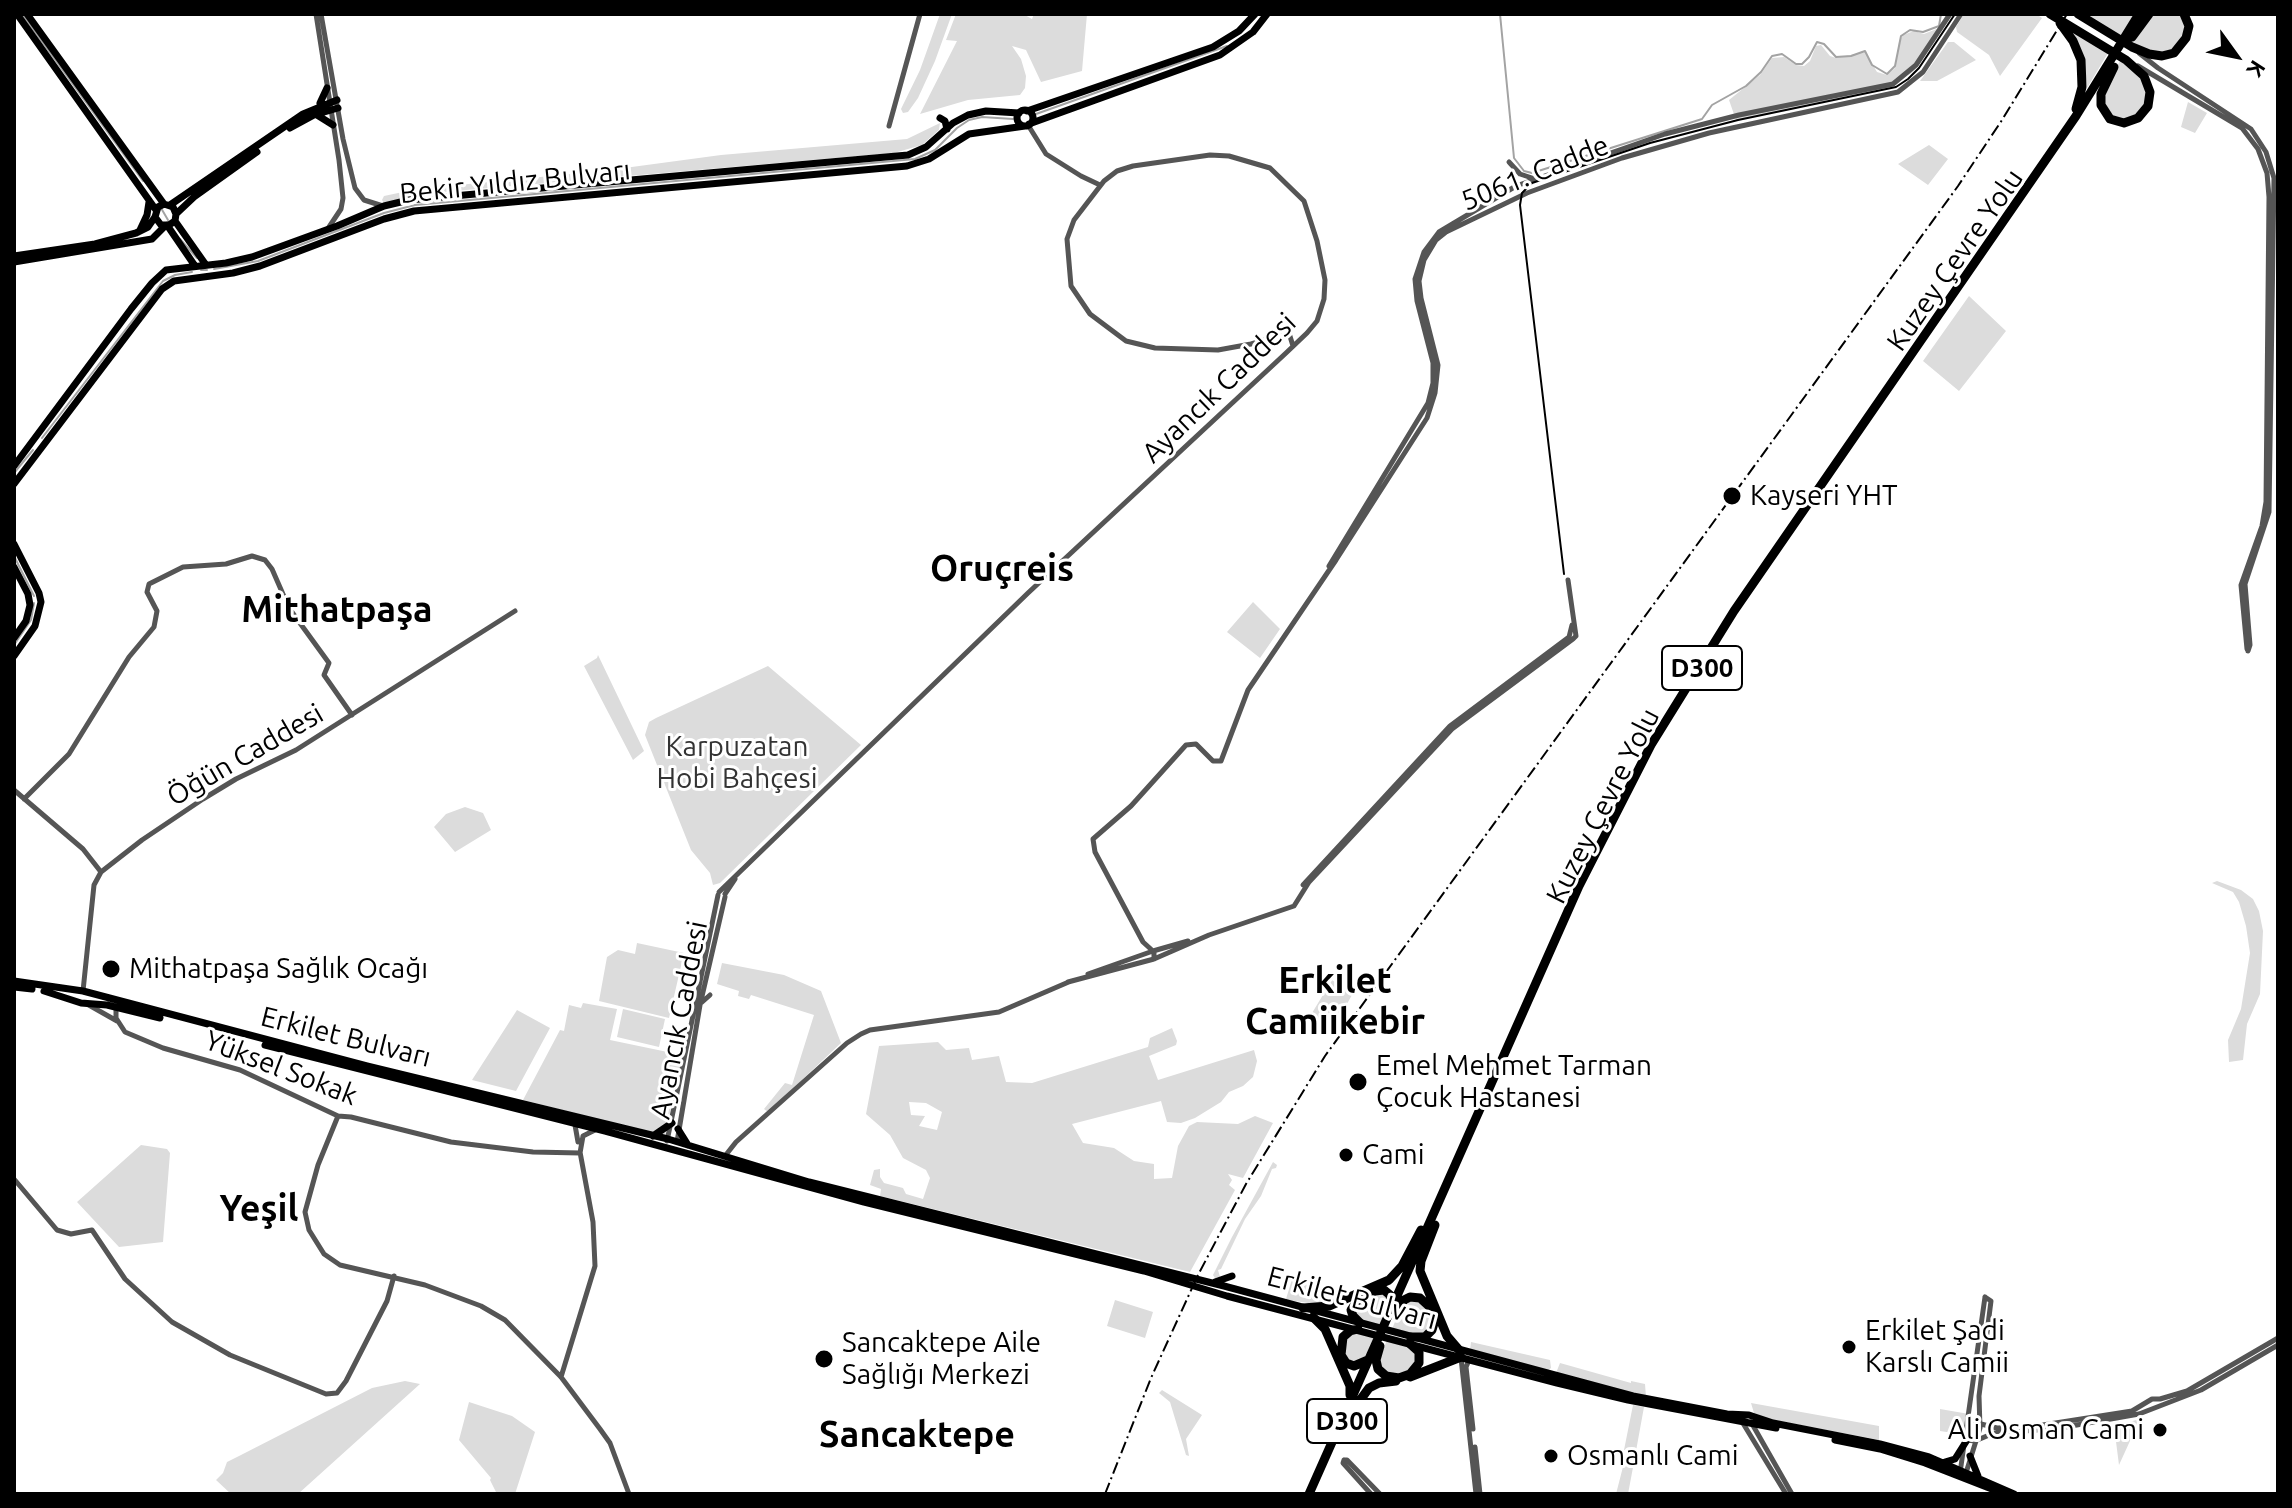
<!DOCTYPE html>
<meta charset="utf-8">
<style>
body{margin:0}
#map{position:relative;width:2292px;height:1508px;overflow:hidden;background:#fff;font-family:Ubuntu,sans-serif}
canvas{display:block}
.frame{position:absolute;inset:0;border:16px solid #000;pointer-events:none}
.north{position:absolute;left:2196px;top:16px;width:80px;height:80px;-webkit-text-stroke:6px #fff;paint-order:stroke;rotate:123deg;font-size:22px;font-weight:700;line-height:32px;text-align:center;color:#000}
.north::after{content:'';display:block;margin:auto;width:28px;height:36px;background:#000;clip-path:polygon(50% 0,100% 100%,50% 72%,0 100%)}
</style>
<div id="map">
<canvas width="2292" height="1508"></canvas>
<div class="frame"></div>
<div class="north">K</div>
</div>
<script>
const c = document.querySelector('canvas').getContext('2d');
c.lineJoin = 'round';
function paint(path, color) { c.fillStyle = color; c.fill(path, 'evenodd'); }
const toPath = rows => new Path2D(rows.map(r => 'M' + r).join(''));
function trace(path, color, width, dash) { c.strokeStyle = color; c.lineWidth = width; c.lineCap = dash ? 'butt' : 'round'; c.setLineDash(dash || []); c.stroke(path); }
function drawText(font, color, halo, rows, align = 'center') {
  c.font = font + ' Ubuntu,sans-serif'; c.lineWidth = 6; c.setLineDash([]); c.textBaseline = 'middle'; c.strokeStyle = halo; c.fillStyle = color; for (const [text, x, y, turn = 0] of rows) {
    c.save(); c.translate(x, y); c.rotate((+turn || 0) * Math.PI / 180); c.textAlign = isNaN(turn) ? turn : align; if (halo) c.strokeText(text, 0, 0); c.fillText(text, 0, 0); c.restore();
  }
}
paint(toPath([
 [940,14,952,14,935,61,918,98,908,112,903,113,901,109,920,70],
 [956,14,1023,14,1032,19,1034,14,1087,14,1082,71,1041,82,1026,50,1012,46,1021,59,1026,76,1025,88,1020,95,968,100,920,114,957,41,946,40],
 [1964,14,2036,14,2042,18,2000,76,1989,55,1957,32,1956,27],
 [2079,14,2135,14,2120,38],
 [2151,14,2181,14,2187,25,2178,47,2162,55,2131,43],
 [1944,26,1913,72,1888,88,1736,120,1729,100,1760,75,1772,58,1784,57,1796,65,1804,66,1810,61,1816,46,1821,45,1830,56,1836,58,1865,52,1877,72,1887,75,1895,68,1899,42,1903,35,1914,31,1924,34],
 [2065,27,2108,53,2087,88,2084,57],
 [1948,42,1954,42,1976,60,1937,81,1920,81],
 [2120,61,2144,80,2148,90,2142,113,2120,122,2103,108,2108,82],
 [2188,102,2207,113,2195,133,2181,127],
 [940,123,939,130,922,145,894,153,420,194,384,203,382,200,384,196,417,189,602,171,721,155,907,139],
 [1929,145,1948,159,1928,185,1898,164],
 [1969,296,2006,331,1959,391,1923,361],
 [1253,602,1280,629,1260,658,1227,632],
 [598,655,644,751,633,760,584,666,597,658],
 [768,666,861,745,720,883,713,885,710,873,691,850,645,735,649,722,656,718],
 [465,807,483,813,491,830,455,852,434,827,446,814],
 [2217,881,2241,890,2253,899,2259,911,2263,931,2260,994,2247,1024,2243,1060,2229,1062,2228,1040,2241,1009,2250,953,2246,926,2239,902,2233,892,2212,883],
 [637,943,684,953,669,1018,599,1001,607,957,618,950,635,954],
 [722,963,784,975,821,991,841,1043,768,1112,764,1109,785,1083,792,1085,814,1015,751,995,749,999,738,996,739,991,717,984],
 [1332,980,1352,995,1344,1009,1346,1011,1329,1034,1309,1018],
 [583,1003,617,1009,610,1040,682,1055,665,1136,523,1100,560,1030,564,1031,569,1005,581,1008],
 [623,1009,665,1019,659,1047,617,1037],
 [517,1010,550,1028,516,1091,472,1080],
 [1172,1028,1177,1041,1176,1045,1149,1056,1158,1080,1254,1050,1257,1061,1253,1077,1243,1086,1229,1092,1221,1102,1195,1118,1181,1123,1167,1122,1161,1101,1072,1124,1083,1143,1114,1148,1134,1161,1154,1164,1154,1179,1172,1178,1178,1146,1189,1126,1197,1122,1238,1124,1255,1116,1273,1123,1243,1178,1228,1174,1232,1180,1229,1185,1235,1190,1190,1272,880,1196,881,1189,870,1185,874,1170,880,1169,880,1177,884,1183,903,1188,906,1194,923,1199,930,1178,926,1170,903,1158,890,1135,866,1114,879,1046,938,1042,946,1050,969,1048,972,1060,999,1056,1006,1082,1032,1083,1148,1047,1150,1038],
 [909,1102,926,1103,942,1112,937,1130,919,1126,925,1116,911,1115],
 [141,1145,167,1149,170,1153,163,1242,119,1247,77,1202],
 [1273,1162,1277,1165,1276,1168,1272,1169,1261,1196,1245,1219,1221,1269,1218,1270,1220,1277,1215,1278,1213,1275,1232,1237],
 [1293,1276,1321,1283,1320,1287,1342,1294,1343,1291,1354,1293,1327,1306,1289,1300,1286,1299],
 [1383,1292,1391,1301,1381,1326,1357,1318,1353,1308,1356,1303],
 [1409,1299,1427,1304,1433,1326,1420,1335,1392,1329,1402,1305],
 [1115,1300,1153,1312,1145,1338,1107,1326],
 [1354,1332,1376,1337,1365,1360,1361,1364,1347,1362,1342,1342],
 [1387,1340,1412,1348,1419,1356,1407,1374,1389,1375,1378,1362],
 [1471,1342,1550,1360,1551,1368,1546,1372,1470,1350],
 [1560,1363,1631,1383,1631,1381,1645,1384,1646,1397,1556,1373],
 [405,1381,420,1384,298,1494,231,1494,216,1480,223,1473,227,1462,241,1455,372,1388],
 [1162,1390,1202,1415,1186,1439,1189,1456,1186,1455,1170,1402,1159,1393],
 [469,1402,512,1416,535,1432,515,1494,497,1494,490,1480,491,1478,459,1440],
 [1751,1403,1879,1426,1879,1440,1769,1419,1754,1413],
 [1633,1405,1644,1407,1636,1451,1633,1453,1624,1450],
 [1940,1409,1969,1414,1966,1435,1940,1431],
 [2140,1419,2119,1465,2114,1426],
 [1625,1459,1634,1462,1628,1494,1616,1494]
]), '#dcdcdc');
trace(toPath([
 [22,14,143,181],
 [1500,14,1514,158,1524,171,1532,173,1702,119,1712,105,1746,86,1761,72,1772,56,1782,54,1796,64,1802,64,1809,57,1817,42,1824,44,1836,57,1851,56,1865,51,1872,65,1887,74,1895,66,1901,36,1910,30,1923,32,1939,26,1941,14],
 [1036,114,1227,46],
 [161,208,168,220],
 [180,239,197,258],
 [214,269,258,261,384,213,415,205,915,159,935,150,957,128,969,120,982,117,1013,119],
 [201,270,207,270],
 [42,438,163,281,175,275,192,272],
 [14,473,33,450],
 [14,556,34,596],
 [14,645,31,620,34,603]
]), '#a3a3a3', 2);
trace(toPath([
 [316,14,339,160,343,198,341,209,329,227],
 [321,14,343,139,355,188,364,200,383,206],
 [2139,53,2158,68,2251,129,2266,152,2274,178,2269,512,2245,584,2250,645,2248,651],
 [2138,66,2242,128,2258,149,2267,173,2269,197,2266,502,2262,526,2241,585,2247,649],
 [1028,125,1046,154,1081,176,1100,185],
 [889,126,920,14],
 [1509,162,1520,174,1535,179],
 [1329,566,1428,403,1433,383,1433,363,1417,301,1415,279,1424,252,1439,232,1516,186,1665,134,1739,115,1893,84,1916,65,1950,14],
 [14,790,83,849,101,872],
 [24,799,69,754,129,657,154,627,157,611,147,592,149,584,183,567,226,564,252,556,265,560,272,569,289,608,329,663,324,675,352,715],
 [1303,885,1450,726,1569,637,1572,625],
 [719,892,1028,593,1286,353,1307,333,1317,321,1324,299,1325,280,1317,241,1304,201,1270,168,1229,156,1210,155,1133,166,1117,171,1104,181,1074,220,1067,239,1071,286,1090,314,1126,341,1155,348,1218,350,1251,344,1289,333,1293,346],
 [725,894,735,879],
 [1154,959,1154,952,1143,942,1095,852,1093,839,1131,806,1186,745,1196,744,1213,761,1221,761,1248,690,1336,560,1427,418,1435,393,1438,365,1421,298,1419,281,1424,260,1436,240,1446,232,1527,193,1622,158,1709,133,1898,92,1923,72,1961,14],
 [1088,974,1153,951,1188,941],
 [1068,982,1154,959,1209,935,1294,906,1309,882,1452,729,1573,639,1576,636,1568,580],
 [83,991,94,885,101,872,142,840,203,799,236,779,296,750,515,611],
 [701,1003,710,995],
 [87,1004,117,1021],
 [116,1007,116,1018,125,1032,163,1048,240,1070,338,1116,351,1117,451,1142,533,1152,580,1153,583,1136,595,1130],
 [338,1116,318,1165,305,1212,309,1230,324,1254,340,1265,425,1285,481,1306,505,1320,561,1377,600,1429,610,1443,629,1494],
 [575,1125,578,1142],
 [667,1141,718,895],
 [677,1142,700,1005,725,897],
 [725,1156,736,1142,847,1043,861,1034,870,1030,999,1012,1071,981],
 [14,1179,57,1230,71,1234,92,1230,125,1279,172,1322,230,1355,326,1394,337,1393,346,1381,387,1301,394,1276],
 [1461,1358,1476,1494],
 [1469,1360,1466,1367,1473,1429],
 [561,1377,595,1266,593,1222,580,1152],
 [1741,1420,1786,1494],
 [1969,1421,1997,1428,2030,1427,2132,1411,2152,1399,2160,1399,2187,1391,2278,1338],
 [1751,1422,1792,1494],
 [1967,1440,1975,1441,1994,1433,2054,1429,2139,1414,2201,1390,2278,1345],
 [1475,1447,1480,1494],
 [1344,1460,1347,1460,1380,1494],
 [1344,1460,1343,1463,1371,1494],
 [1960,1473,1985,1297],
 [1966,1473,1980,1428,1979,1396,1991,1301,1985,1297]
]), '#555', 5);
trace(toPath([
 [17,14,156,210],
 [27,14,164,204],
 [320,103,327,88],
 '1017 118a8 8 0 1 1 16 0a8 8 0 1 1-16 0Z',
 [1027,111,1213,47,1239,31,1255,14],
 [317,115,333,125],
 [940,118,945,121,947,129],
 [1029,124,1220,55,1253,32,1267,14],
 [290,128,314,115,338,108],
 [170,205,303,114,337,100],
 [176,214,194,197,257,152],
 [175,221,206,265],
 [167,225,195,266],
 [140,230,147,215,149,202],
 [14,256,95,244,136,233,148,227,155,217,158,207,164,204,173,207,176,214,175,221,169,225,161,225,155,217],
 [14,262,152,239,165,226],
 [14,466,131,309,152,283,166,270,226,263,252,257,337,226,384,206,409,200,908,155,926,147,953,123,968,115,986,111,1019,113],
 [14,484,162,289,174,281,233,273,260,266,384,219,414,211,907,166,929,159,969,134,1025,126],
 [14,544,39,593,41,602,35,626,14,656],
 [14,567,28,594,30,605,26,621,14,638],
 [14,981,83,991,367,1066,668,1139,809,1182,1224,1286,1633,1396,1727,1414,1749,1415,1773,1423,1880,1444,1929,1457,2014,1494],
 [14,987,32,989],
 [44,991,81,1003,107,1005,160,1018],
 [265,1045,605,1131,864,1202,1144,1271,1227,1296,1557,1383,1628,1400,1776,1428],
 [678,1129,688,1145],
 [653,1136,672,1123],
 [1215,1282,1232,1276],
 [1835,1440,1880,1449,1925,1463,2002,1493],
 [1970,1456,1978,1476],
 [1945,1462,1955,1459,1967,1440]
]), '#000', 7);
trace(toPath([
 [2050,14,2126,60,2144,76,2150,92,2148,106,2138,118,2124,123,2110,119,2101,105,2101,94,2114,67],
 [2078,14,2132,47,2149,54,2162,56,2174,53,2186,38,2189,26,2184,14],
 [2060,23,2073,41,2081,60,2082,87,2076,109],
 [2132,37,2149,14],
 [1435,1225,1421,1261,1420,1271,1447,1336,1459,1350],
 [1303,1308,1329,1306,1389,1280,1402,1266,1421,1230],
 [1395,1314,1404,1300,1410,1297,1420,1298,1431,1308,1435,1320,1432,1330,1425,1337,1411,1337],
 [1313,1317,1325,1329,1350,1386,1350,1395],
 [1360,1323,1353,1316,1351,1310,1360,1297,1375,1291,1384,1290,1390,1295,1391,1305],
 [1358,1329,1350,1331,1343,1337,1341,1355,1346,1363,1354,1366,1368,1360],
 [1380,1346,1376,1360,1378,1369,1386,1376,1399,1378,1410,1374,1419,1363,1419,1352,1409,1343],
 [1410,1377,1461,1357],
 [1350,1414,1369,1388,1379,1383,1396,1381],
 [1309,1494,1579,886,1651,745,1734,611,2076,116,2139,14]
]), '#000', 9);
trace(toPath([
 [1564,574,1520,205,1522,193,1532,183,1650,143,1738,120,1896,87,1908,79,1919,68,1955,14]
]), '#000', 2);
trace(toPath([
 [1105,1494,1151,1378,1198,1275,1246,1184,1325,1056,1958,186,2002,120,2067,14]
]), '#000', 2, [12, 4, 2, 4]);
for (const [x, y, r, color] of [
 [1732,496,10,"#000"],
 [111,969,10,"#000"],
 [1358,1082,10,"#000"],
 [1346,1155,8,"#000"],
 [1849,1347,8,"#000"],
 [824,1359,10,"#000"],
 [2160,1430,8,"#000"],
 [1551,1456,8,"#000"]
]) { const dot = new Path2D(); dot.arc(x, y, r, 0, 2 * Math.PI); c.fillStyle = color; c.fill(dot); trace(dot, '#fff', 3); }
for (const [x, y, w] of [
 [1702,668,80],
 [1347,1421,80]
]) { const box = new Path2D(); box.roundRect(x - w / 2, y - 22, w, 44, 6); c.fillStyle = '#fff'; c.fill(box); trace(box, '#000', 2); }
drawText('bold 26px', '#000', null, [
 ["D300",1702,668],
 ["D300",1347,1421]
]);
drawText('28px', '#000', '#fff', [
 ["5061. Cadde",1535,173,-22],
 ["Bekir Yıldız Bulvarı",515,182,-6],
 ["Kuzey Çevre Yolu",1955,260,-55],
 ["Ayancık Caddesi",1219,388,-44],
 ["Öğün Caddesi",245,755,-30],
 ["Kuzey Çevre Yolu",1603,806,-63],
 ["Ayancık Caddesi",679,1020,-79],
 ["Erkilet Bulvarı",346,1037,14],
 ["Yüksel Sokak",281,1068,21],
 ["Erkilet Bulvarı",1352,1298,15]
]);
drawText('28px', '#000', '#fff', [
 ["Kayseri YHT",1750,496],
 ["Mithatpaşa Sağlık Ocağı",129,969],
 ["Emel Mehmet Tarman",1376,1066],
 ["Çocuk Hastanesi",1376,1098],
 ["Cami",1362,1155],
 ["Erkilet Şadi",1865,1331],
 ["Karslı Camii",1865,1363],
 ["Sancaktepe Aile",842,1343],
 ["Sağlığı Merkezi",842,1375],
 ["Ali Osman Cami",2144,1430,"right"],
 ["Osmanlı Cami",1567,1456]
], 'left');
drawText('28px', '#333', '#fff', [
 ["Karpuzatan",737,747],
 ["Hobi Bahçesi",737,779]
]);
drawText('bold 36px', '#000', '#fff', [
 ["Oruçreis",1002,569],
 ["Mithatpaşa",337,610],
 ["Erkilet",1335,981],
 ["Camiikebir",1335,1022],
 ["Yeşil",259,1209],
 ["Sancaktepe",917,1435]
]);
</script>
